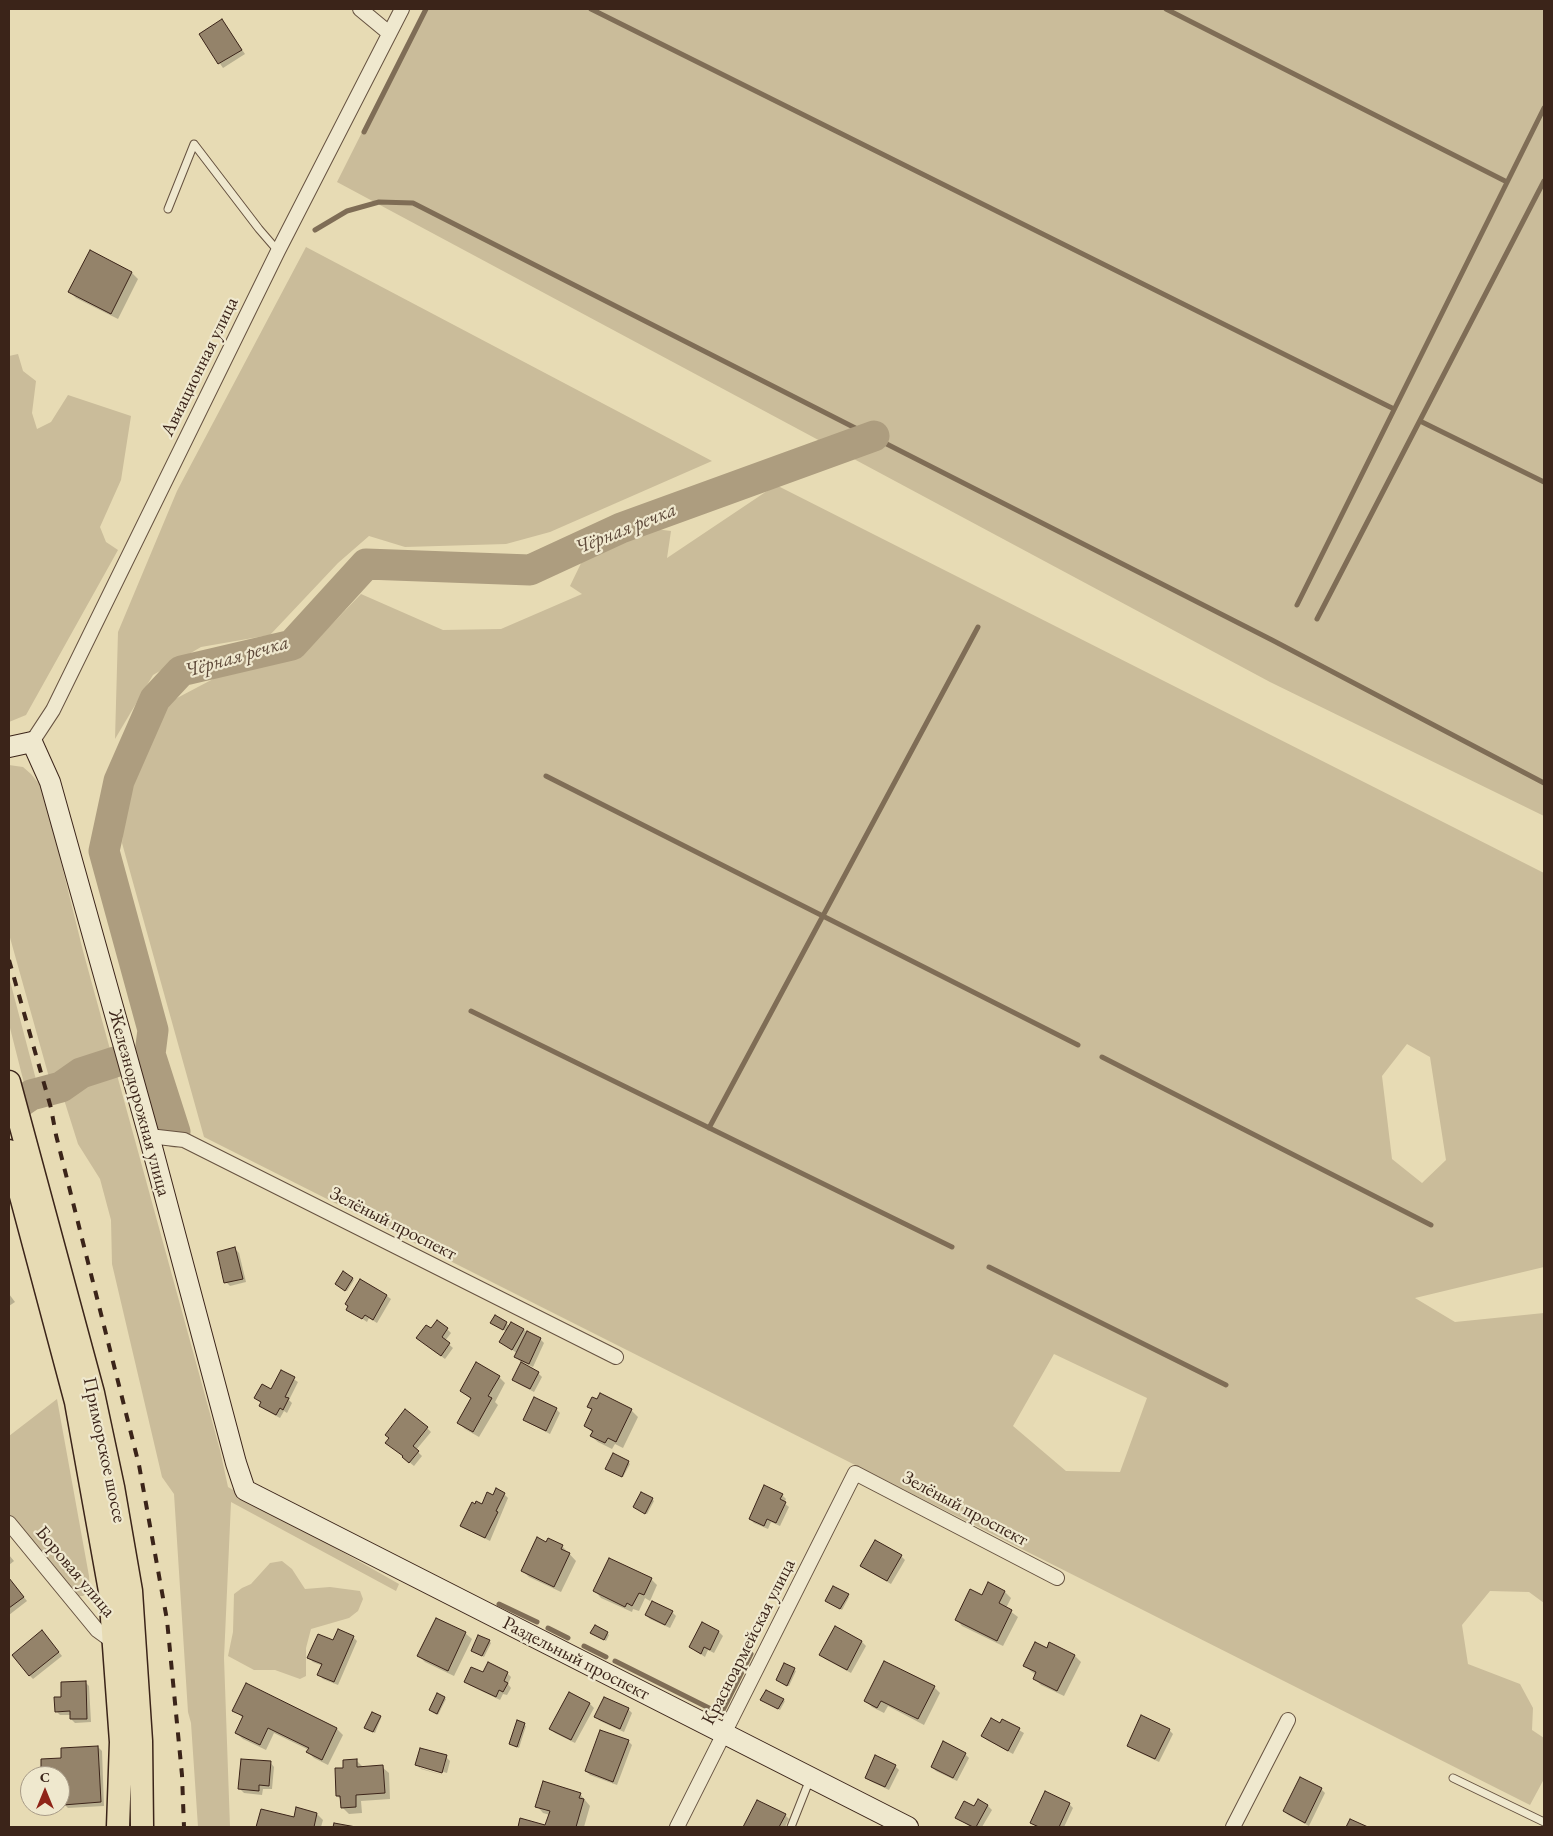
<!DOCTYPE html>
<meta charset="utf-8">
<style>
body{margin:0}
#map{position:relative;width:1553px;height:1836px;overflow:hidden;background:#e7dbb4;font-family:"EB Garamond",serif}
canvas{display:block}
.frame{position:absolute;inset:0;border:10px solid #3b2419;pointer-events:none}
.north{position:absolute;left:20px;top:1766px;width:50px;height:50px;box-sizing:border-box;background:#efe8ce;border:1px solid #a79a86;border-radius:50%;rotate:0deg;font-size:14px;font-weight:700;line-height:20px;text-align:center;color:#3b2419}
.north::after{content:'';display:block;margin:auto;width:18px;height:22px;background:#8f2418;clip-path:polygon(50% 0,100% 100%,50% 72%,0 100%)}
</style>
<div id="map">
<canvas width="1553" height="1836"></canvas>
<div class="frame"></div>
<div class="north">С</div>
</div>
<script>
const c = document.querySelector('canvas').getContext('2d');
c.lineJoin = 'round';
function paint(path, color) { c.fillStyle = color; c.fill(path, 'evenodd'); }
const toPath = rows => new Path2D(rows.map(r => 'M' + r).join(''));
function trace(path, color, width, dash) { c.strokeStyle = color; c.lineWidth = width; c.lineCap = dash ? 'butt' : 'round'; c.setLineDash(dash || []); c.stroke(path); }
function drawText(font, color, halo, rows, align = 'center') {
  c.font = font + ' "EB Garamond",serif'; c.lineWidth = 4.5; c.setLineDash([]); c.textBaseline = 'middle'; c.strokeStyle = halo; c.fillStyle = color; for (const [text, x, y, turn = 0] of rows) {
    c.save(); c.translate(x, y); c.rotate((+turn || 0) * Math.PI / 180); c.textAlign = isNaN(turn) ? turn : align; if (halo) c.strokeText(text, 0, 0); c.fillText(text, 0, 0); c.restore();
  }
}
paint(toPath([
 [424,9,1544,9,1544,816,1270,682,337,182],
 [306,247,712,461,550,532,506,544,405,547,369,536,338,563,270,635,201,647,153,675,115,739,118,632,177,491],
 [18,354,23,371,36,381,32,413,37,429,51,422,68,395,131,416,121,480,100,527,106,542,118,550,26,715,9,722,9,356],
 [776,485,1544,873,1544,1267,1415,1298,1455,1322,1544,1313,1544,1603,1529,1592,1490,1591,1462,1625,1468,1664,1520,1684,1533,1708,1532,1730,1544,1738,1544,1779,1530,1805,204,1137,122,843,127,785,160,707,215,678,302,655,361,594,443,630,501,629,582,594,570,586,601,522,671,531,667,558],
 [1407,1044,1430,1057,1446,1160,1422,1183,1392,1159,1382,1076],
 [1054,1354,1147,1398,1120,1472,1066,1471,1013,1426],
 [9,765,23,767,31,774,43,789,83,951,220,1450,228,1487,399,1584,396,1591,231,1502,224,1658,230,1827,198,1827,191,1723,188,1712,174,1494,162,1477,112,1264,111,1220,100,1179,78,1144,61,1090,75,1080,77,1064,71,1077,60,1086,52,1088,9,934],
 [9,977,39,1091,31,1092,27,1095,9,1024],
 [57,1399,89,1576,90,1590,83,1596,73,1596,9,1515,9,1436],
 [282,1561,292,1569,305,1589,330,1587,360,1591,363,1599,358,1611,349,1618,311,1629,306,1648,306,1676,300,1679,275,1670,254,1670,228,1656,233,1632,234,1594,242,1588,251,1584,270,1563]
]), '#cabc9a');
paint(toPath([
 [222,20,245,54,223,68,200,34],
 [90,252,132,273,138,279,118,319,76,298,70,292],
 [235,1249,239,1253,246,1282,230,1286,226,1282],
 [352,1279,354,1280,347,1291,338,1286],
 [9,1294,15,1302,9,1306],
 [387,1296,391,1299,377,1323,369,1318,367,1322,348,1309],
 [495,1317,510,1326,511,1323,540,1339,544,1343,533,1367,520,1361,516,1357,518,1354,501,1342,507,1332,494,1324],
 [447,1329,451,1333,445,1341,453,1348,445,1359,422,1342,431,1330],
 [281,1371,298,1382,289,1400,292,1403,287,1413,284,1411,280,1418,265,1410,261,1406,262,1403,256,1398,272,1390],
 [538,1373,542,1377,534,1392,517,1383,513,1379],
 [499,1377,505,1383,495,1402,498,1405,479,1437,465,1429,459,1423,472,1400,461,1391],
 [600,1395,631,1410,638,1417,623,1448,615,1444,612,1449,598,1442,591,1436,593,1433,585,1426,593,1411,589,1407,597,1401],
 [556,1409,560,1413,550,1434,529,1423,525,1419],
 [427,1428,431,1432,416,1450,422,1456,414,1466,403,1457],
 [628,1462,630,1464,623,1477,609,1470],
 [504,1494,508,1498,490,1541,466,1529,462,1525,493,1497],
 [782,1495,786,1499,784,1503,789,1507,780,1526,771,1522,768,1529,754,1523,750,1519],
 [652,1499,654,1501,647,1514,634,1507],
 [547,1544,562,1546,576,1561,561,1592,529,1577,522,1570],
 [9,1555,14,1561,9,1565],
 [901,1556,905,1560,891,1584,866,1570,862,1566],
 [9,1579,27,1601,9,1615],
 [651,1579,657,1585,650,1601,645,1598,639,1611,633,1609,632,1612,601,1598,595,1591],
 [989,1584,1005,1592,1011,1598,1006,1608,1018,1617,1003,1646,962,1626,956,1619,983,1597],
 [848,1595,849,1597,842,1610,828,1602],
 [672,1612,676,1616,670,1628,650,1619,646,1615],
 [702,1624,719,1632,723,1636,714,1653,708,1650,705,1657,690,1647],
 [835,1628,862,1642,866,1646,851,1673,825,1659,821,1655],
 [465,1633,472,1639,454,1676,425,1662,419,1656],
 [607,1633,609,1635,606,1641,594,1634],
 [46,1636,62,1656,33,1679,29,1675],
 [353,1637,357,1641,338,1685,323,1679,319,1675,323,1666,313,1662,309,1658,333,1642],
 [489,1641,491,1643,484,1657,474,1652],
 [1047,1649,1075,1656,1081,1662,1064,1696,1041,1685,1034,1678,1036,1675,1024,1666],
 [785,1664,796,1671,789,1686,779,1681],
 [507,1673,511,1677,508,1684,511,1688,507,1695,503,1694,500,1700,469,1685,465,1681,484,1674],
 [85,1682,89,1686,91,1722,75,1723,71,1719,71,1715,60,1715,56,1711,63,1698],
 [934,1687,940,1693,924,1725,888,1706,884,1713,872,1707,866,1701],
 [570,1694,590,1704,594,1708,575,1743,555,1733,551,1729],
 [444,1698,446,1699,438,1715,432,1712,430,1710],
 [783,1700,785,1701,780,1710,764,1701],
 [628,1709,632,1713,624,1732,600,1721,596,1717],
 [234,1710,337,1729,343,1735,328,1765,314,1758,308,1752,309,1750,274,1733,266,1750,243,1739,236,1733,243,1718],
 [380,1717,381,1718,375,1733,368,1730],
 [1003,1721,1024,1733,1013,1754,987,1740,983,1736,1001,1725],
 [518,1722,526,1726,519,1748,510,1744],
 [1169,1730,1173,1734,1159,1762,1132,1749,1128,1745],
 [628,1741,632,1745,617,1785,590,1775,586,1771],
 [98,1747,102,1751,104,1806,68,1808,63,1803,60,1803,60,1776,43,1776,63,1759],
 [965,1754,969,1758,957,1781,936,1771,932,1767],
 [446,1757,450,1761,447,1773,420,1765,420,1768,446,1776,421,1769,417,1765],
 [357,1761,363,1767,382,1767,389,1773,390,1799,361,1801,362,1813,349,1814,342,1807,342,1800,337,1796,345,1769],
 [270,1762,274,1767,272,1789,263,1789,262,1795,244,1793,240,1789],
 [895,1766,899,1770,889,1790,870,1781,866,1777],
 [1321,1789,1325,1793,1309,1826,1288,1815,1284,1811],
 [580,1794,590,1806,584,1827,519,1827,521,1820,546,1827,550,1815,543,1813,537,1806],
 [758,1802,785,1815,789,1819,785,1827,745,1827],
 [1069,1804,1073,1808,1064,1827,1037,1827,1031,1823],
 [988,1806,992,1810,982,1827,971,1827,957,1818],
 [297,1809,317,1814,323,1820,321,1827,258,1827,262,1810,295,1818]
]), '#0003');
trace(toPath([
 [591,9,1394,409],
 [1166,9,1507,182],
 [364,132,426,9],
 [315,230,347,211,379,202,413,203,1272,640,1544,783],
 [1420,421,1544,482],
 [1297,605,1544,108],
 [1317,619,1544,181],
 [546,776,1078,1045],
 [471,1011,952,1247],
 [1102,1057,1431,1225],
 [709,1128,978,627],
 [989,1267,1226,1385],
 [499,1604,537,1622],
 [548,1628,568,1638],
 [584,1646,606,1657],
 [615,1661,721,1714,751,1654]
]), '#7f6d56', 5);
trace(toPath([
 [9,1110,31,1095,61,1087,81,1073,115,1062],
 [175,1132,150,1054,153,1030,104,851,119,781,155,699,181,671,292,645,366,564,530,570,621,528,874,436]
]), '#ad9d7f', 31);
const building = toPath([
 [222,19,242,50,218,64,199,34,222,19],
 [90,250,132,272,111,314,68,292,90,250],
 [235,1247,243,1279,224,1283,217,1252,235,1247],
 [343,1271,353,1278,345,1291,335,1284,343,1271],
 [360,1279,387,1295,373,1320,365,1315,362,1319,346,1310,348,1306,345,1304,360,1279],
 [495,1315,507,1322,503,1330,490,1323,495,1315],
 [437,1320,448,1328,442,1337,450,1343,441,1356,416,1338,426,1325,431,1328,437,1320],
 [511,1322,524,1329,512,1350,499,1342,511,1322],
 [527,1331,541,1338,529,1364,514,1357,527,1331],
 [476,1362,500,1376,488,1396,492,1398,473,1432,457,1423,471,1398,460,1391,476,1362],
 [521,1362,539,1372,530,1389,512,1380,521,1362],
 [281,1370,295,1377,285,1397,289,1398,283,1410,280,1408,276,1415,259,1406,261,1402,254,1398,262,1384,271,1389,281,1370],
 [600,1393,632,1409,616,1442,608,1438,605,1443,590,1436,593,1431,584,1426,592,1409,587,1407,592,1397,597,1399,600,1393],
 [534,1397,557,1408,546,1431,523,1420,534,1397],
 [405,1409,428,1427,413,1446,419,1451,409,1463,402,1457,403,1456,385,1443,389,1438,385,1435,405,1409],
 [613,1453,629,1461,622,1477,605,1469,613,1453],
 [764,1485,783,1494,780,1499,786,1502,776,1523,767,1519,764,1526,749,1519,764,1485],
 [496,1488,505,1493,496,1511,498,1512,485,1538,460,1526,472,1502,475,1504,476,1501,482,1504,487,1492,493,1495,496,1488],
 [641,1492,653,1498,645,1514,633,1507,641,1492],
 [537,1537,546,1542,548,1538,563,1545,561,1549,570,1553,554,1587,521,1571,537,1537],
 [875,1540,902,1555,887,1581,860,1566,875,1540],
 [609,1558,652,1578,644,1595,639,1593,632,1606,627,1603,625,1607,593,1591,609,1558],
 [9,1578,24,1597,9,1608,9,1578],
 [988,1582,1005,1591,999,1603,1012,1610,997,1641,955,1620,970,1589,982,1595,988,1582],
 [833,1586,849,1594,840,1609,825,1601,833,1586],
 [652,1601,673,1611,665,1625,645,1615,652,1601],
 [436,1618,466,1632,448,1671,417,1656,436,1618],
 [702,1622,719,1631,710,1650,704,1647,701,1654,689,1647,702,1622],
 [595,1625,608,1632,604,1640,590,1633,595,1625],
 [835,1626,862,1641,847,1670,819,1655,835,1626],
 [338,1629,354,1636,334,1682,317,1675,322,1664,307,1658,318,1634,333,1640,338,1629],
 [42,1630,59,1652,29,1676,12,1655,42,1630],
 [478,1635,490,1640,482,1656,471,1651,478,1635],
 [1035,1642,1047,1648,1049,1642,1075,1655,1057,1691,1033,1679,1036,1672,1023,1666,1035,1642],
 [884,1661,935,1686,918,1719,881,1701,877,1708,864,1701,884,1661],
 [488,1662,508,1672,504,1681,508,1683,503,1692,499,1690,496,1697,464,1682,471,1667,483,1672,488,1662],
 [784,1663,795,1668,787,1686,776,1680,784,1663],
 [86,1681,87,1719,70,1719,70,1711,55,1712,54,1697,61,1697,61,1682,86,1681],
 [246,1683,337,1728,322,1760,306,1752,309,1748,268,1728,260,1745,235,1733,243,1716,232,1711,246,1683],
 [766,1690,784,1699,778,1709,760,1700,766,1690],
 [569,1692,590,1703,571,1740,549,1729,569,1692],
 [437,1693,445,1697,437,1714,429,1710,437,1693],
 [604,1697,629,1708,620,1729,594,1717,604,1697],
 [372,1712,381,1716,373,1732,364,1728,372,1712],
 [1141,1715,1170,1729,1155,1759,1127,1746,1141,1715],
 [991,1718,1000,1723,1002,1719,1020,1728,1008,1751,981,1736,991,1718],
 [517,1720,525,1723,517,1747,509,1744,517,1720],
 [600,1730,629,1740,613,1782,585,1771,600,1730],
 [943,1741,966,1753,953,1778,931,1767,943,1741],
 [98,1746,101,1802,63,1805,62,1800,60,1800,60,1776,41,1776,41,1759,61,1758,61,1748,98,1746],
 [420,1748,447,1755,442,1773,415,1765,420,1748],
 [875,1755,896,1765,885,1787,865,1778,875,1755],
 [241,1759,271,1761,269,1786,259,1785,259,1791,238,1789,241,1759],
 [357,1759,357,1767,383,1765,385,1793,356,1795,356,1807,341,1808,340,1796,336,1796,335,1768,343,1768,343,1760,357,1759],
 [1300,1777,1322,1788,1305,1823,1283,1811,1300,1777],
 [543,1781,581,1793,579,1798,584,1799,576,1827,518,1827,520,1818,545,1825,550,1811,535,1807,543,1781],
 [1045,1791,1070,1803,1059,1827,1039,1827,1030,1823,1045,1791],
 [978,1799,988,1805,976,1827,973,1827,955,1818,964,1801,974,1806,978,1799],
 [757,1800,786,1814,779,1827,743,1827,757,1800],
 [296,1807,317,1813,314,1827,256,1827,261,1809,294,1817,296,1807],
 [1350,1819,1368,1827,1346,1827,1350,1819],
 [334,1823,356,1827,333,1827,334,1823]
]);
paint(building, '#94836a');
trace(building, '#3b2419', 1);
const lane = toPath([
 [168,209,194,144,259,229,278,251],
 [1453,1778,1544,1822],
 [791,1827,810,1779]
]);
const street = toPath([
 [360,9,389,33],
 [32,742,53,710,278,251,402,9],
 [149,1136,184,1140,616,1357],
 [9,1523,97,1630,115,1643],
 [677,1827,855,1473,1057,1578],
 [1233,1827,1288,1720]
]);
const secondary = toPath([
 [9,747,32,742,50,782,149,1136,236,1463,245,1490,908,1827]
]);
const primary = toPath([
 [9,1082,93,1393,113,1487,131,1591,141,1741,142,1827],
 [9,1151,76,1402,110,1591,121,1742,118,1827]
]);
trace(lane, '#665240', 9);
trace(street, '#665240', 16);
trace(secondary, '#3b2419', 22);
trace(primary, '#3b2419', 25);
trace(lane, '#efe8ce', 7);
trace(street, '#efe8ce', 14);
trace(secondary, '#efe8ce', 20);
trace(primary, '#e7dbb4', 22);
trace(toPath([
 [9,960,51,1108,56,1135,139,1465,167,1620,182,1775,184,1827]
]), '#3b2419', 4, [9, 9]);
drawText('19px', '#3b2419', '#efe8ce', [
 ["Авиационная улица",200,367,-64],
 ["Железнодорожная улица",139,1103,75],
 ["Зелёный проспект",393,1224,27],
 ["Приморское шоссе",104,1450,78],
 ["Зелёный проспект",965,1509,28],
 ["Боровая улица",75,1572,50],
 ["Красноармейская улица",749,1642,-63],
 ["Раздельный проспект",576,1659,27]
]);
drawText('italic 20px', '#5d4838', '#efe8ce', [
 ["Чёрная речка",626,529,-22],
 ["Чёрная речка",237,657,-16]
]);
</script>
